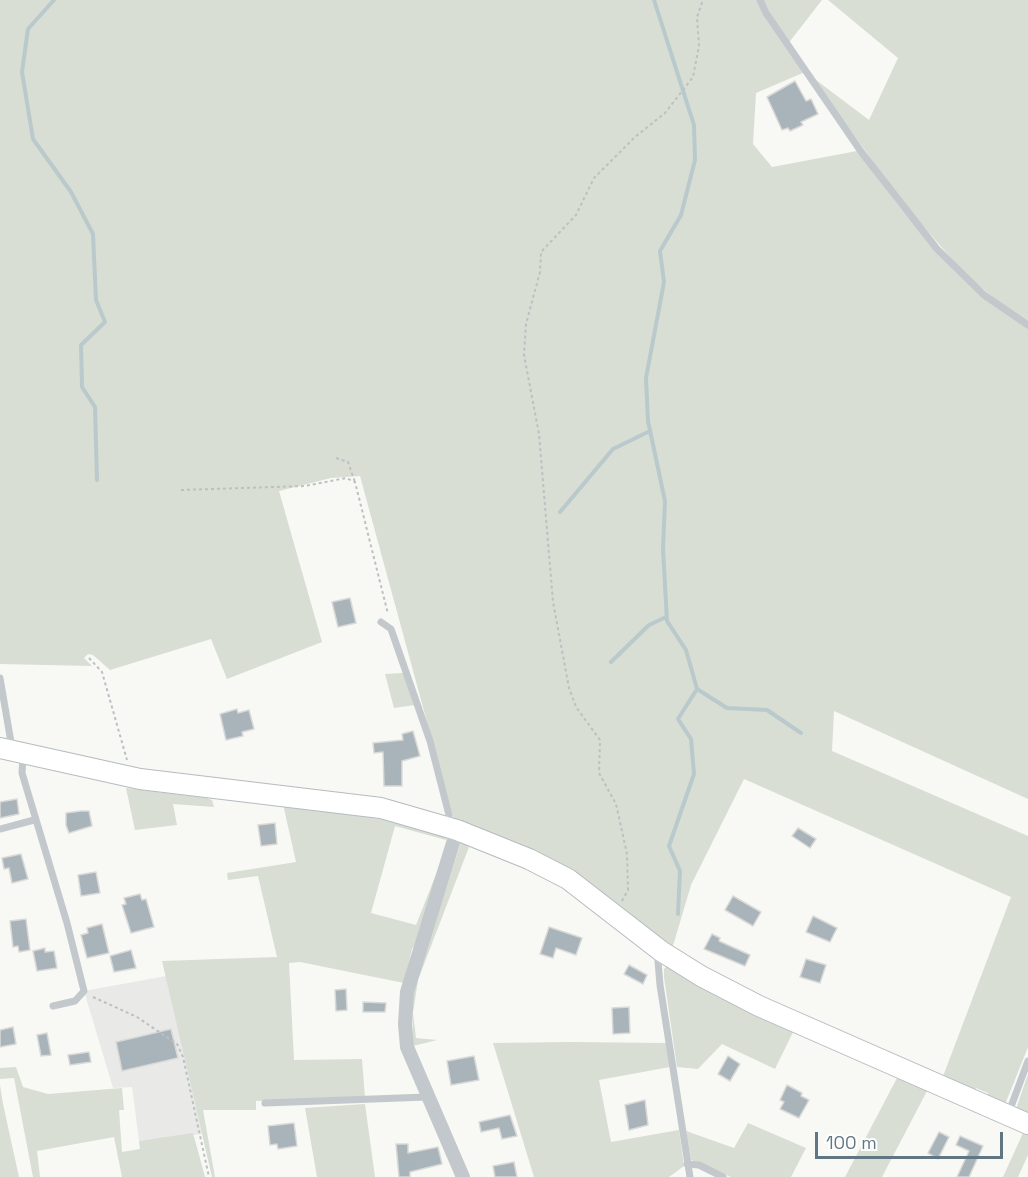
<!DOCTYPE html>
<style>
body{margin:0}
#map{position:relative;width:1028px;height:1177px;overflow:hidden;background:#f8f8f4;font-family:"Space Grotesk",sans-serif}
canvas{display:block}
.scale{position:absolute;left:815px;top:1132px;width:188px;height:27px;box-sizing:border-box;border:3px solid #607783;border-top:0;padding-left:8px;font-size:18px;line-height:21px;white-space:nowrap;color:#607783;-webkit-text-stroke:4px #fff;paint-order:stroke}
</style>
<div id="map">
<canvas width="1028" height="1177"></canvas>
<div class="scale">100 m</div>
</div>
<script>
const c = document.querySelector('canvas').getContext('2d');
c.lineJoin = 'round';
function paint(path, color) { c.fillStyle = color; c.fill(path, 'evenodd'); }
const toPath = rows => new Path2D(rows.map(r => 'M' + r).join(''));
function trace(path, color, width, dash) { c.strokeStyle = color; c.lineWidth = width; c.lineCap = dash ? 'butt' : 'round'; c.setLineDash(dash || []); c.stroke(path); }
paint(toPath([
 [166,976,202,1134,139,1141,132,1087,113,1088,84,991]
]), '#e9e9e8');
paint(toPath([
 [0,0,822,0,787,45,805,72,756,93,753,144,772,167,857,151,902,210,954,270,989,302,1028,328,1028,799,834,711,832,751,1028,836,1028,1047,1004,1107,987,1099,988,1093,976,1088,974,1094,942,1079,1011,897,744,779,691,885,672,949,454,821,360,476,331,478,279,491,322,642,227,679,211,639,110,670,93,655,88,654,84,658,92,666,0,664],
 [828,0,1028,0,1028,321,997,301,963,272,900,199,812,77,869,120,898,58],
 [403,673,415,705,394,708,385,674],
 [126,788,207,798,212,800,214,807,173,804,177,825,135,830],
 [283,804,307,805,400,823,447,835,446,840,395,826,371,913,416,925,444,854,421,936,412,949,404,983,300,962,289,963,294,1060,362,1059,365,1098,256,1101,256,1110,203,1110,215,1177,212,1177,162,961,277,957,258,876,228,880,227,873,296,862],
 [462,839,469,847,418,980,413,1013,416,1038,437,1040,413,1046,412,994],
 [668,965,1008,1120,1005,1125,927,1091,882,1177,845,1177,897,1078,793,1032,775,1069,722,1044,698,1069,677,1067,664,977,664,969],
 [571,1042,666,1043,670,1067,599,1080,611,1142,679,1130,684,1166,669,1177,534,1177,493,1043],
 [16,1067,23,1087,48,1094,122,1088,124,1110,119,1110,122,1152,140,1149,139,1141,193,1133,205,1177,122,1177,114,1137,37,1151,40,1177,33,1177,14,1078,0,1079,0,1068],
 [1028,1074,1028,1117,1015,1112],
 [0,1085,3,1104,19,1177,0,1177],
 [365,1104,375,1177,317,1177,305,1108],
 [748,1123,806,1148,791,1177,731,1177,691,1160,686,1131,734,1148],
 [1023,1133,1028,1135,1028,1155,1018,1177,1003,1177]
]), '#d8ded3');
trace(toPath([
 [54,0,28,29,22,72,33,139,71,192,93,234,96,300,105,322,81,345,82,387,95,407,97,480],
 [654,0,694,125,695,160,681,215,660,251,664,282,646,378,648,421,665,501,663,549,667,621,686,650,697,689,678,719,691,739,694,774,669,846,680,871,678,914],
 [560,512,613,449,650,431],
 [611,662,649,625,666,617],
 [697,689,727,708,767,710,801,733]
]), '#bac9cc', 4);
const building = toPath([
 [795,81,806,101,811,99,818,114,801,122,803,125,790,131,788,128,782,130,767,97,795,81],
 [350,598,356,623,338,627,332,602,350,598],
 [237,709,238,713,249,710,254,729,242,732,243,736,226,740,220,714,237,709],
 [413,731,420,756,402,761,402,786,384,786,383,752,374,753,373,743,403,740,402,734,413,731],
 [17,799,19,814,0,818,0,802,17,799],
 [81,811,89,811,92,826,69,833,66,825,66,813,81,811],
 [275,823,277,844,261,846,258,825,275,823],
 [798,828,816,839,810,848,792,836,798,828],
 [21,854,28,879,12,883,9,868,4,869,2,858,21,854],
 [96,872,100,893,81,896,78,875,96,872],
 [140,894,142,900,146,899,154,927,131,933,122,905,126,904,124,898,140,894],
 [733,896,761,912,753,926,725,910,733,896],
 [813,916,837,928,830,942,806,932,813,916],
 [26,919,30,950,19,952,18,946,13,947,10,921,26,919],
 [102,924,109,953,87,958,81,935,88,933,87,928,102,924],
 [549,927,582,938,576,955,556,948,553,958,540,954,549,927],
 [712,934,720,938,719,941,750,955,745,966,704,949,712,934],
 [45,948,45,952,54,951,57,968,37,971,33,951,45,948],
 [131,950,136,968,114,972,110,956,131,950],
 [806,959,826,965,820,983,800,977,806,959],
 [629,965,647,975,643,984,624,974,629,965],
 [346,989,347,1010,336,1011,335,990,346,989],
 [363,1002,386,1003,385,1012,363,1012,363,1002],
 [629,1007,630,1033,613,1034,612,1008,629,1007],
 [13,1027,16,1044,0,1047,0,1030,13,1027],
 [171,1029,178,1058,122,1071,116,1042,171,1029],
 [47,1033,51,1055,41,1056,37,1035,47,1033],
 [89,1052,91,1062,70,1065,68,1055,89,1052],
 [474,1056,479,1080,451,1085,447,1061,474,1056],
 [728,1056,740,1064,730,1081,718,1074,728,1056],
 [787,1085,802,1093,801,1096,809,1100,799,1118,780,1109,784,1102,780,1100,787,1085],
 [645,1100,648,1125,629,1130,625,1105,645,1100],
 [510,1115,517,1136,502,1139,499,1128,481,1132,479,1122,510,1115],
 [294,1123,297,1146,278,1149,277,1144,270,1145,268,1126,294,1123],
 [939,1132,949,1137,938,1159,928,1153,939,1132],
 [960,1136,983,1146,969,1177,957,1177,969,1151,956,1145,960,1136],
 [396,1144,408,1144,408,1153,438,1147,442,1164,410,1172,410,1177,399,1177,396,1144],
 [514,1162,517,1177,495,1177,493,1166,514,1162]
]);
paint(building, '#a9b4ba');
trace(building, '#d9d9d7', 1.5);
const secondary = toPath([
 [0,748,140,779,381,808,457,830,529,859,568,879,661,951,701,976,759,1006,1028,1124]
]);
trace(secondary, '#b4bcc0', 22);
trace(toPath([
 [336,458,348,462,355,482],
 [181,490,305,486,346,478,355,482,388,614],
 [89,658,102,672,127,760],
 [622,901,628,890,627,854,616,804,599,773,600,740,576,707,569,688,553,602,539,434,524,355,526,324,540,272,541,252,576,215,594,178,635,137,665,113,693,77,699,46,697,17,703,0],
 [93,997,137,1017,177,1044,183,1057,209,1177]
]), '#bcc0c2', 2, [3, 3]);
trace(toPath([
 [760,0,766,13,862,153,937,249,984,295,1028,325],
 [381,622,391,629,430,741,449,815,447,826],
 [0,678,12,748],
 [23,756,22,773,67,923,84,991,75,1001,53,1006],
 [0,829,34,820],
 [660,954,658,961,660,985,690,1177],
 [265,1103,427,1097],
 [1009,1112,1028,1061],
 [687,1164,699,1165,723,1177]
]), '#c2c8cb', 7);
trace(toPath([
 [457,830,407,992,405,1024,407,1047,463,1177]
]), '#c2c8cb', 14);
trace(secondary, '#fff', 20);
</script>
